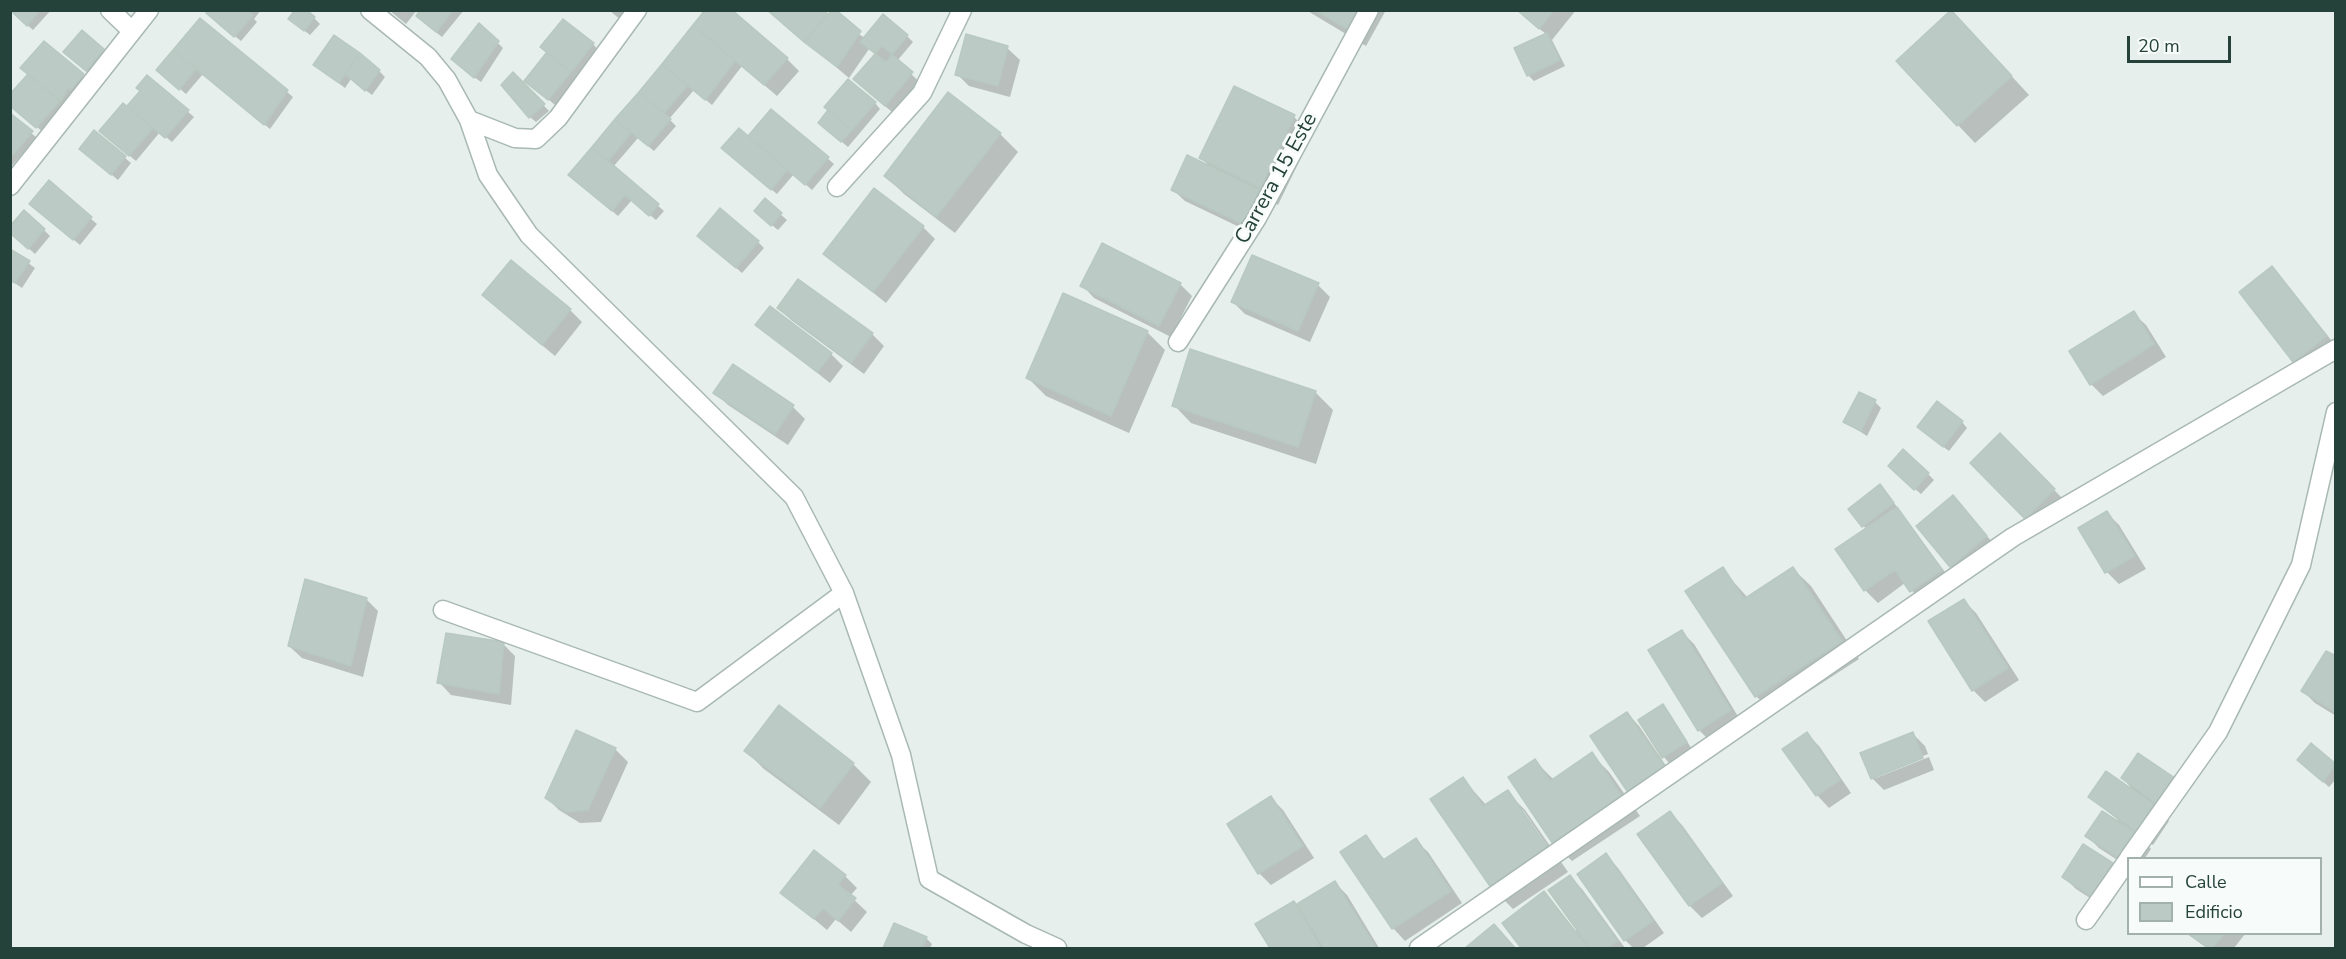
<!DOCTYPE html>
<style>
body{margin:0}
#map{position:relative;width:2346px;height:959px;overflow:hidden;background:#e6efeb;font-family:"Nunito Sans",sans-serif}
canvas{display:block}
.frame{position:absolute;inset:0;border:12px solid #24423a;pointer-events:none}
.legend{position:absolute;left:2127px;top:857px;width:195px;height:78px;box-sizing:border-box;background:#f7fbf9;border:2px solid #a3b1ad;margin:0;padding:8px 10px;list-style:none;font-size:18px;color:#24423a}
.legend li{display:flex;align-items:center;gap:12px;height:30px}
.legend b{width:30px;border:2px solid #a3b1ad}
.scale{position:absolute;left:2127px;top:36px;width:104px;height:27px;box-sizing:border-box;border:3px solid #24423a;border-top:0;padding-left:8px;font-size:18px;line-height:21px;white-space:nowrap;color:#24423a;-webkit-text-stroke:4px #f7fbf9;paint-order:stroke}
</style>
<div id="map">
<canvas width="2346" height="959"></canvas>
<div class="frame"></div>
<ul class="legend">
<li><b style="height:8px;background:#fff"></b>Calle</li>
<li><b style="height:16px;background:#bbcac4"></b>Edificio</li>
</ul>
<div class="scale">20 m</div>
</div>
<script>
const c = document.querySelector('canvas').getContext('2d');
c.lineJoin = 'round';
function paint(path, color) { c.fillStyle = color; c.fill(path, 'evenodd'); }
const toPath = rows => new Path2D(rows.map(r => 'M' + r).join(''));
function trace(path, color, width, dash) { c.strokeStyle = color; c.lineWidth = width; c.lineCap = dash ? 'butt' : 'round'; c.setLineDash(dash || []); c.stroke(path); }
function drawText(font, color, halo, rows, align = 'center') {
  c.font = font + ' "Nunito Sans",sans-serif'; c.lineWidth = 6; c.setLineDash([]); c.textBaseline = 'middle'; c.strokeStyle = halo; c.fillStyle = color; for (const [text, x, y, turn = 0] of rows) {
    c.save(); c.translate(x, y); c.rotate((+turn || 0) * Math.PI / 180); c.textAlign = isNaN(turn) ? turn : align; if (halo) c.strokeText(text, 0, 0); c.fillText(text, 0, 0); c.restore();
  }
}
paint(toPath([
 [10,10,51,10,33,30],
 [210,10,261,10,254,19,257,22,241,41,213,19],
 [389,10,417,10,406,24],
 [422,10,464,10,442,37,423,22],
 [609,10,631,10,622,21],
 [707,10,787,59,799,71,777,96,742,66,712,105,694,90,669,119,676,126,654,151,638,138,613,167,664,211,656,220,632,200,618,216,571,175],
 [768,10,821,10,865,38,907,36,913,42,897,61,924,86,898,117,867,91,877,55,869,49,849,78],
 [1306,10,1386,10,1366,46],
 [1517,10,1576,10,1552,40,1565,66,1534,81,1528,75,1547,35],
 [314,18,320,24,310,35,296,24],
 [200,20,293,97,270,129,203,74,186,94,158,70],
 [479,25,503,48,481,82,458,65],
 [1969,30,2029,95,1975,143,1958,125],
 [82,32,109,56,92,76,71,58],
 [44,43,95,87,43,132,10,105],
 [593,44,598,50,555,105,532,86],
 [1007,48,1020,60,1010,97,969,86,957,74],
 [315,65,379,71,385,77,372,95,351,79,345,88],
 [513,74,549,111,536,122,530,117],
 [147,77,194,117,172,142,160,132,136,161,107,137,139,95],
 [949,95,1000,134,1018,152,955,233,904,194,886,176],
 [875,103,880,109,848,147,825,128],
 [772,111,834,164,812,190,794,174,777,194,729,154,748,138],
 [10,115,37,138,10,168],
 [1294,117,1312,135,1278,205,1271,201,1256,235,1185,201,1172,189,1210,167,1201,158],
 [94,132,131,163,118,180,87,154],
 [49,183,97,224,80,245,37,209],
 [765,201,787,220,778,230,762,217],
 [923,227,935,239,886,303,825,254],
 [44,230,50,236,35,254,15,236],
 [705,241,758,242,764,248,742,273],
 [10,250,35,268,22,288,10,280],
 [2272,268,2336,346,2306,373,2294,361],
 [1180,284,1192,296,1171,337,1094,298,1082,285],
 [1318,285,1330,297,1310,342,1245,314,1233,302],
 [496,307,570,310,582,322,555,356],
 [779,308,872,334,884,346,864,374,791,320],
 [2133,313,2146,325,2166,357,2103,396,2091,384],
 [757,325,831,354,843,366,830,383],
 [1147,332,1165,350,1129,433,1046,396,1028,378],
 [733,366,793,407,805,419,788,445,728,405,715,392],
 [1315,392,1333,410,1316,464,1191,423,1174,405],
 [1875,402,1881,408,1867,436,1845,422],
 [1962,422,1967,428,1949,451,1925,433],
 [2000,435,2066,502,2038,530,1972,463],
 [1895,472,1928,474,1934,480,1921,494],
 [1886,492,1953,583,1923,603,1905,583,1878,603,1865,590,1837,550,1867,529,1863,526],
 [1965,510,1998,549,1963,578,1951,566],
 [2107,513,2119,525,2146,569,2119,584,2107,572],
 [1722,569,1748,598,1793,569,1811,586,1859,659,1774,714,1756,696],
 [366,599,378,611,363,677,302,658,289,646],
 [1964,601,1976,613,2019,680,1985,702,1973,690],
 [1682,632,1694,644,1742,723,1711,742,1699,730],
 [503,644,515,656,511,705,451,695,439,682],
 [2336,658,2336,716,2315,703,2303,691],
 [1663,706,1692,749,1669,763,1664,757],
 [779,707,853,764,871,782,839,825,764,769,746,751],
 [1627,713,1639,726,1677,782,1642,805,1630,793],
 [577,732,615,749,628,762,601,822,580,823,559,810,547,798],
 [1807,734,1819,746,1851,793,1829,808,1817,795,1784,749],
 [1913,734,1925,746,1928,754,1876,775,1876,778,1929,757,1934,770,1884,790,1872,778],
 [2311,745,2336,766,2336,779,2329,787,2304,765],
 [1591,754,1609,772,1640,816,1572,861,1554,843,1535,761,1554,780],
 [2139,755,2157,808,2169,821,2153,845,2140,836,2151,849,2145,858,2128,858,2128,867,2099,848,2087,836,2118,820,2090,797,2135,793,2123,778],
 [1463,779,1487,806,1507,792,1525,810,1568,872,1513,909,1495,891],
 [1519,810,1523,810,1556,859,1554,860],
 [1271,798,1283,810,1314,858,1271,885,1259,873],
 [1670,813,1682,825,1733,896,1702,918,1690,906,1639,835],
 [1366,837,1385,860,1415,840,1428,852,1462,903,1405,941,1393,928,1342,853],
 [1606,855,1618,868,1664,933,1643,948,1633,948,1625,940,1579,874],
 [2115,866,2127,878,2107,909,2076,889,2064,877],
 [845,876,857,888,850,896,867,912,851,932,836,919,827,930,782,892],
 [1570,877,1582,889,1625,948,1523,948,1504,923,1544,893,1576,931,1578,929],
 [1335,883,1347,895,1379,948,1272,948,1258,925,1294,903,1302,911],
 [895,925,926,938,932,944,930,948,884,948],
 [1494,926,1516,948,1467,948],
 [2187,934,2245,934,2234,948,2207,948]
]), '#0003');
const building = toPath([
 [10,10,40,10,27,26,10,10],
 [208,10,247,10,253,15,234,37,206,13,208,10],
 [295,10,307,10,315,17,304,31,288,19,295,10],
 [420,10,453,10,436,32,416,16,420,10],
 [732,10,788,58,764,85,693,25,705,10,732,10],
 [767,10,823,10,828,14,804,42,767,10],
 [832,10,836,10,861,31,837,67,804,42,832,10],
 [1315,10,1358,10,1348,29,1315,10],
 [1517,10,1554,10,1539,29,1517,10],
 [1951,10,2012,76,1957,126,1896,61,1951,10],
 [883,14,908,35,886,62,860,42,883,14],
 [200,18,288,90,264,125,173,50,200,18],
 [563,19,594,43,571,72,540,47,563,19],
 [479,23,499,41,474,78,451,59,479,23],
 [693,25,735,61,705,100,662,64,693,25],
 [82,30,104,49,86,71,63,52,82,30],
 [1547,33,1560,60,1527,76,1514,48,1547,33],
 [966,34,1008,46,998,86,955,75,966,34],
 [334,35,360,53,339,83,313,65,334,35],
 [44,41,84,74,70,90,68,88,61,101,20,68,44,41],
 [882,46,913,72,885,106,853,79,882,46],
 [173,50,196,69,179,90,156,70,173,50],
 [547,52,571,72,548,100,524,81,547,52],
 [360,53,380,70,365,91,345,74,360,53],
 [662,64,688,85,664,113,639,92,662,64],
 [513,72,545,104,529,118,501,85,513,72],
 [28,74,60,101,36,128,10,106,10,94,28,74],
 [147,75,189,110,165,138,127,106,140,91,136,88,147,75],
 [848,79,876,102,852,130,824,107,848,79],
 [1234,86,1295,115,1260,188,1199,158,1234,86],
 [639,92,671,119,648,146,615,119,639,92],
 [948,92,1001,133,936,217,884,176,948,92],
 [123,103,153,128,129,156,99,131,123,103],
 [771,109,829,157,805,185,748,136,771,109],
 [828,110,852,130,841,142,818,123,828,110],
 [10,113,33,131,12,156,10,155,10,113],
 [615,119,631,133,608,161,592,147,615,119],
 [739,128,787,170,771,190,721,148,739,128],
 [94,130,126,156,111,175,79,149,94,130],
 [592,147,659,204,649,216,625,195,612,211,568,175,592,147],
 [1187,155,1259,190,1243,224,1171,190,1187,155],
 [49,180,92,217,73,240,29,204,49,180],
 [874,188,924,226,873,292,823,254,874,188],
 [765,198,782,213,771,226,754,211,765,198],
 [720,208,759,241,736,268,697,236,720,208],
 [24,210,45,229,28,249,10,233,10,226,24,210],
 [1102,243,1181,283,1159,326,1080,286,1102,243],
 [10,249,30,261,15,283,10,280,10,249],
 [1252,255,1319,283,1298,331,1231,302,1252,255],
 [511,260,571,309,542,345,482,295,511,260],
 [2272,266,2327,336,2293,362,2239,292,2272,266],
 [798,279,873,333,851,363,777,308,798,279],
 [1063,293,1148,331,1111,416,1026,378,1063,293],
 [770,306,832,353,817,372,755,325,770,306],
 [2134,311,2154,344,2090,385,2069,351,2134,311],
 [1190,349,1316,391,1298,447,1172,406,1190,349],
 [733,364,794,405,775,434,713,393,733,364],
 [1859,392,1876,400,1861,431,1843,422,1859,392],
 [1937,401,1963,421,1943,447,1917,427,1937,401],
 [2000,433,2055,489,2025,519,1970,463,2000,433],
 [1903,449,1929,473,1914,490,1888,466,1903,449],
 [1880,484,1894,503,1862,527,1848,509,1880,484],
 [1953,495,1987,536,1950,567,1916,526,1953,495],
 [1897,507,1942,570,1910,592,1895,570,1864,591,1835,549,1897,507],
 [2107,511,2135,556,2105,573,2078,528,2107,511],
 [1723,567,1744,599,1793,567,1842,641,1755,697,1685,591,1723,567],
 [305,579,367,598,351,666,288,646,305,579],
 [1964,599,2008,668,1972,691,1928,621,1964,599],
 [1682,630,1731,710,1698,731,1648,650,1682,630],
 [446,633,504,642,499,694,437,683,446,633],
 [2326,651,2336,656,2336,712,2301,691,2326,651],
 [1663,704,1687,742,1662,758,1638,720,1663,704],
 [779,705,854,763,820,808,744,751,779,705],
 [1627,712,1666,769,1629,794,1590,736,1627,712],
 [576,730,616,748,588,810,566,812,545,798,576,730],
 [1807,732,1840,780,1816,796,1782,749,1807,732],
 [1913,732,1923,758,1871,779,1860,753,1913,732],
 [2311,743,2336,764,2323,782,2297,760,2311,743],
 [1592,752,1623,798,1553,844,1508,777,1535,759,1550,781,1592,752],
 [2138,753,2175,778,2157,804,2121,778,2138,753],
 [2106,771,2158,807,2140,834,2088,797,2106,771],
 [1463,777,1483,806,1508,790,1551,853,1494,892,1430,799,1463,777],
 [1271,796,1303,846,1258,874,1227,824,1271,796],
 [1670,811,1722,883,1689,906,1637,834,1670,811],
 [2102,811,2140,836,2123,861,2085,836,2102,811],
 [1366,835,1383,860,1416,838,1451,891,1392,929,1340,852,1366,835],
 [2083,844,2116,865,2094,898,2062,877,2083,844],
 [814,850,846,875,838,885,856,898,838,921,823,908,814,919,780,893,814,850],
 [1606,853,1653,921,1624,941,1577,874,1606,853],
 [1570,875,1618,941,1607,948,1590,948,1548,890,1570,875],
 [1335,881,1376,948,1324,948,1297,904,1335,881],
 [1544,891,1588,948,1521,948,1502,923,1544,891],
 [1294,901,1321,948,1270,948,1255,924,1294,901],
 [894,923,927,937,922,948,883,948,894,923],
 [1494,924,1515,948,1465,948,1494,924],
 [2189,934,2224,934,2212,948,2208,948,2189,934]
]);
paint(building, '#bbcac4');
trace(building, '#b8c9c2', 1.5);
const minor = toPath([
 [110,10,132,31],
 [370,10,428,57,447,80,469,120,515,138,536,139,558,118,637,10],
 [469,120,488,175,529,235,794,497,844,593,901,755,929,879,1026,934,1057,948],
 [10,186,149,10],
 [837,187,922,93,962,10],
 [1178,342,1257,218,1369,10],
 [443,610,697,702,844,593],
 [2129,858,2218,732,2301,565,2336,412],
 [2086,920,2128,860],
 [1419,948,2013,537,2336,349]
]);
trace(minor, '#a8b8b2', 21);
trace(minor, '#fff', 18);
drawText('21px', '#24423a', '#f7fbf9', [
 ["Carrera 15 Este",1277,179,-61]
]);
</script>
